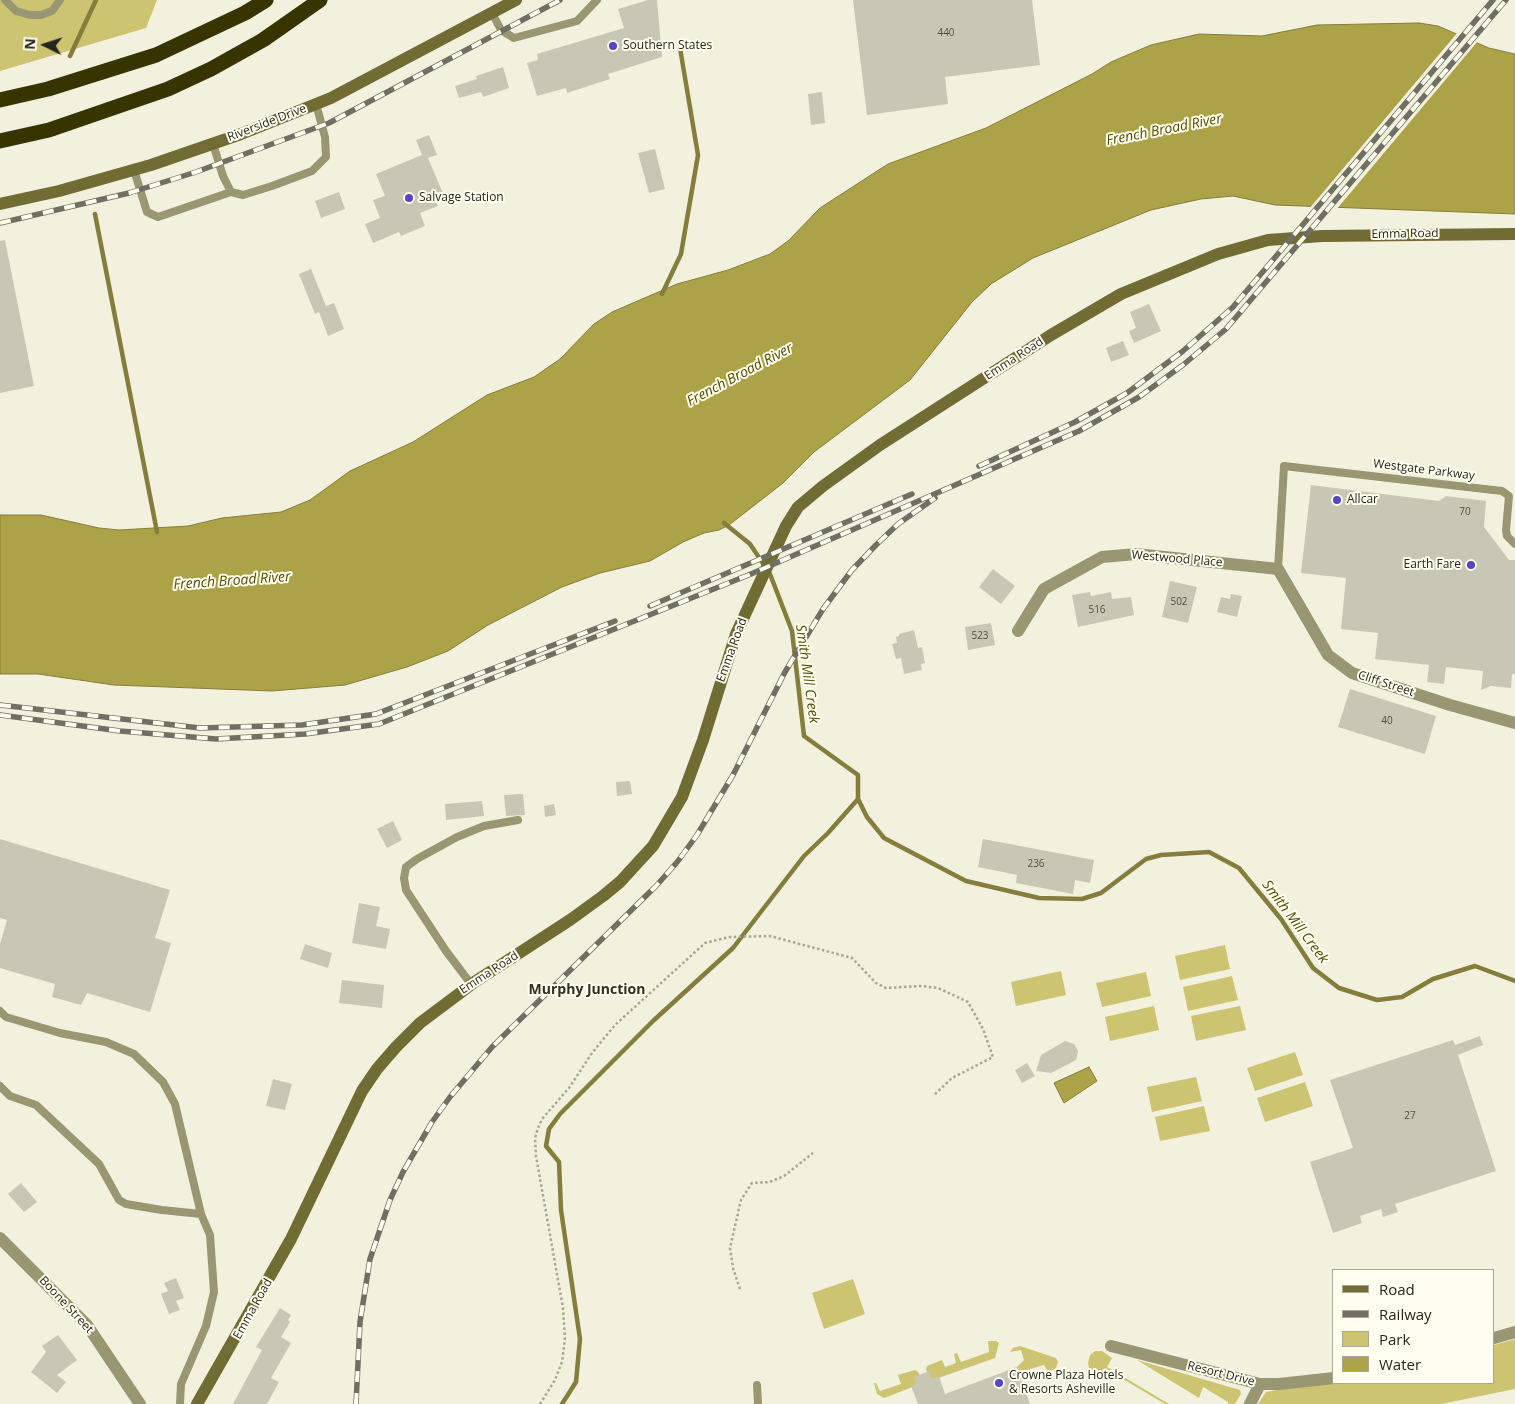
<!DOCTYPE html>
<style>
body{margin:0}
#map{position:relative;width:1515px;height:1404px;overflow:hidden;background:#f2f1de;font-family:"Open Sans",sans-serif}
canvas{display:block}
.legend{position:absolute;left:1332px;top:1269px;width:162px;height:115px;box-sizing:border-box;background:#fffeef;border:1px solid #a8a79b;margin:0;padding:6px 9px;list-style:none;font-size:15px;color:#26251e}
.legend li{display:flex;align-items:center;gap:10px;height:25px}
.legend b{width:25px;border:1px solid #a8a79b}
.north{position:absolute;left:20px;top:20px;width:50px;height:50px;-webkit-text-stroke:4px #fffeef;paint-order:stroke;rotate:274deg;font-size:14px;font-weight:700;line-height:20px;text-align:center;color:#26251e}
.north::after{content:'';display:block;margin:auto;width:18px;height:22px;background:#26251e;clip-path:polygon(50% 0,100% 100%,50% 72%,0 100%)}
</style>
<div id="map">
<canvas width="1515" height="1404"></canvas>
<ul class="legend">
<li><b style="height:6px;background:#716c34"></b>Road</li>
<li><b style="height:6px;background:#706f64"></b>Railway</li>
<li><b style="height:14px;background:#ccc470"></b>Park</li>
<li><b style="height:14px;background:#aca348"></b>Water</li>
</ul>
<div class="north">N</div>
</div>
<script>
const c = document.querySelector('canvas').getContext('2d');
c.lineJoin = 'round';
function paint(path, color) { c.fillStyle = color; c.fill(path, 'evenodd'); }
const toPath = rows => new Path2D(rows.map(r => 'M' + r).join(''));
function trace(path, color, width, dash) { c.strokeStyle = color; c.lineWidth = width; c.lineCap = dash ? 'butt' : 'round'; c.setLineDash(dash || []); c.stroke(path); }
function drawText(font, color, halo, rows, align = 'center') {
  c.font = font + ' "Open Sans",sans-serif'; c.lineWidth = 4; c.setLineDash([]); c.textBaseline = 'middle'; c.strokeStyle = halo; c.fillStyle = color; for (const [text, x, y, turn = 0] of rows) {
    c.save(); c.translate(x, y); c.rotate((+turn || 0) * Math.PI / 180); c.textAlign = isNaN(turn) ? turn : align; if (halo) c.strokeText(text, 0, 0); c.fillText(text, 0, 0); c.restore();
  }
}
paint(toPath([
 [0,0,157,0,146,28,0,71],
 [1225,945,1230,969,1180,980,1175,956],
 [1061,971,1066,995,1016,1006,1011,982],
 [1146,972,1151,996,1102,1007,1096,983],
 [1232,976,1238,1000,1188,1011,1183,987],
 [1154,1006,1159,1030,1110,1041,1105,1017],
 [1240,1006,1246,1030,1196,1041,1191,1016],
 [1295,1052,1303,1075,1255,1091,1247,1068],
 [1196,1077,1202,1101,1152,1112,1147,1087],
 [1305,1082,1313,1106,1265,1122,1257,1098],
 [1204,1106,1210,1131,1160,1141,1155,1117],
 [853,1279,865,1314,824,1329,812,1293],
 [1515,1339,1515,1389,1441,1404,1258,1404,1266,1392,1334,1379,1334,1383,1494,1383,1494,1345],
 [988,1341,996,1341,999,1343,995,1358,930,1381,926,1369,927,1366,942,1360,945,1367,956,1363,954,1354,957,1353,961,1362,989,1352],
 [1020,1346,1056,1358,1058,1362,1056,1368,1048,1372,1044,1365,1020,1372,1017,1367,1024,1360,1021,1350,1010,1352,1013,1348],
 [1095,1351,1102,1351,1112,1358,1107,1367,1169,1404,1165,1404,1106,1369,1100,1378,1096,1375,1089,1368,1088,1363,1090,1355],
 [1137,1360,1240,1390,1241,1394,1235,1404,1228,1404,1228,1402,1203,1387,1199,1398],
 [915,1370,918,1372,923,1383,884,1398,877,1394,874,1383,876,1383,880,1391,901,1384,898,1375]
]), '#ccc470');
const water = toPath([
 [1419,23,1438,26,1489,48,1515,54,1515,214,1275,205,1233,196,1201,199,1151,210,1033,258,991,284,972,302,910,380,814,452,783,483,729,525,719,530,704,533,683,542,650,561,600,573,562,587,488,625,448,651,407,667,345,685,272,691,114,685,38,674,0,674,0,515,41,515,99,528,119,530,188,526,222,518,281,512,310,500,350,471,413,442,487,395,534,377,560,359,594,324,612,312,677,284,728,270,770,254,788,241,820,208,888,164,986,128,1092,74,1111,62,1151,45,1199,34,1262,36,1317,25,1419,23],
 [1089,1067,1097,1081,1064,1103,1054,1083,1089,1067]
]);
paint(water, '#aca348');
trace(water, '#847d3b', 1);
paint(toPath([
 [1458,32,1478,41,1336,210,1309,209]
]), '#f2f1de');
trace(toPath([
 [70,56,96,0],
 [95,214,157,532],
 [662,294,681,254,698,155,680,48],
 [724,523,750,544,770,574,792,631,804,736,858,775,858,799,867,817,884,838,966,881,1039,898,1082,899,1101,893,1146,859,1161,855,1209,852,1239,868,1281,919,1313,968,1339,988,1377,1000,1402,997,1433,979,1475,966,1515,981],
 [562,1404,576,1382,580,1339,561,1210,559,1162,546,1146,549,1129,560,1114,653,1021,733,948,804,856,828,833,858,799]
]), '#847d3b', 4.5);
paint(toPath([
 [648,0,657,0,662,57,608,74,610,79,567,93,566,88,537,96,527,63,538,60,537,54,624,28,618,9],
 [853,0,1032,0,1040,65,945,77,948,104,867,115],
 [503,67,509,88,483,97,481,92,459,98,455,86,477,79,476,76],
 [822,92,825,123,811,125,808,94],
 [429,135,437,155,428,158,444,196,435,200,438,206,420,213,425,226,401,236,399,232,373,243,365,224,380,218,373,200,385,196,376,174,422,155,416,140],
 [655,149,665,189,649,193,638,153],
 [339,192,345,209,321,218,315,201],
 [5,240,34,386,0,393,0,241],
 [311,269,326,306,334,303,344,329,328,336,319,312,315,314,299,274],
 [1149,304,1161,331,1134,343,1129,331,1136,328,1130,312],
 [1123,341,1129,355,1111,362,1106,348],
 [1311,485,1439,501,1446,496,1486,501,1484,527,1509,560,1515,560,1515,674,1512,674,1511,688,1491,686,1481,690,1483,671,1446,667,1444,684,1427,682,1429,665,1375,659,1378,633,1341,629,1346,578,1301,573],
 [993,569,1015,586,1001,604,979,587],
 [1170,581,1197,587,1188,623,1162,617],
 [1090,592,1091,596,1111,592,1112,599,1131,597,1134,615,1078,627,1072,595],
 [1231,594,1242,596,1237,617,1217,612,1221,597,1230,599],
 [991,623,995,645,968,650,965,627],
 [914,630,918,648,922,647,925,663,921,664,922,670,904,674,901,658,896,659,892,644,897,643,896,637,899,636,899,634],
 [1350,689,1436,716,1425,754,1338,727],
 [630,781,632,794,617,796,616,782],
 [523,794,525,815,506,816,504,795],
 [482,801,484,816,446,820,445,804],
 [554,804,556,815,545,817,544,806],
 [393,821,402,840,387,848,377,829],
 [0,839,170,890,155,938,171,943,150,1012,87,993,81,1005,52,997,55,984,0,968,0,944,7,920,0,918],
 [983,839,1094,860,1090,883,1075,880,1073,894,1016,883,1017,875,978,867],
 [359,903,380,907,376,926,390,929,386,949,352,943],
 [305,944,332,953,328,968,300,959],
 [342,980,384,985,382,1008,339,1003],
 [1480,1036,1483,1045,1458,1055,1496,1171,1395,1204,1398,1212,1383,1217,1381,1209,1360,1216,1362,1223,1333,1233,1310,1162,1353,1148,1330,1080,1453,1040,1455,1045],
 [1065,1041,1074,1044,1078,1051,1076,1060,1051,1073,1036,1071,1041,1055],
 [1027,1063,1035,1076,1022,1083,1015,1070],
 [273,1079,292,1084,285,1110,266,1106],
 [21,1183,37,1202,24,1212,8,1194],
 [176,1278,184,1298,176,1301,180,1310,169,1314,161,1294,168,1291,164,1283],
 [280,1308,291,1315,288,1320,290,1322,281,1337,291,1343,271,1378,279,1382,267,1404,233,1404,262,1350,256,1347],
 [58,1335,77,1360,57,1375,66,1382,57,1393,31,1372,46,1352,42,1346],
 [1017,1367,1030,1404,918,1404,911,1386,916,1384,914,1377,929,1371,932,1379,939,1376,945,1394]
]), '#c8c7b5');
trace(toPath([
 [740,1289,733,1268,730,1248,741,1200,752,1183,770,1182,784,1176,813,1153],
 [540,1404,555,1380,562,1362,565,1338,563,1308,536,1156,535,1138,538,1128,542,1119,569,1088,592,1053,615,1025,705,943,729,937,770,936,852,958,876,983,886,988,921,986,938,988,968,1002,983,1029,993,1057,952,1078,934,1095]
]), '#a7a698', 2.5, [2.5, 2.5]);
trace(toPath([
 [5,0,16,11,30,15,41,15,52,11,60,0],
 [492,13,501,30,514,38,577,21,597,0],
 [213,144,223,176,231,192],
 [134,170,147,212,158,217,231,192,243,195,272,186,312,171,326,157,325,137,316,104],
 [1278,569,1284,466,1502,491,1509,496,1506,530,1507,536,1515,544],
 [471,984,446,951,406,890,404,878,406,867,417,859,457,837,484,826,518,820],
 [0,1011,6,1017,60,1033,106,1042,134,1054,163,1082,175,1104,201,1214,210,1235,214,1292,206,1326,181,1384,180,1404],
 [0,1086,10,1096,36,1105,99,1164,119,1200,126,1204,162,1210,201,1214],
 [757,1385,758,1404]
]), '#999772', 8);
trace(toPath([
 [1018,631,1044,589,1102,557,1136,554,1278,569,1328,655,1352,673,1450,705,1515,723],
 [0,1238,87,1325,140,1404],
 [1494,1338,1515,1332],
 [1111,1346,1260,1384,1279,1384,1334,1378],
 [1250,1404,1260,1384]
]), '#999772', 12);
trace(toPath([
 [0,204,59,191,151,165,241,134,331,98,516,0],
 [197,1404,291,1239,362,1091,377,1069,396,1047,420,1023,476,981,570,920,603,896,620,882,653,846,682,797,703,740,736,634,786,526,798,507,823,486,880,445,1051,335,1121,294,1218,254,1268,240,1322,236,1515,234]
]), '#716c34', 12);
trace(toPath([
 [0,100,48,89,156,55,245,13,266,0],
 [0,141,49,130,168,89,211,69,263,40,320,0]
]), '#383400', 15);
const rail = toPath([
 [0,223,129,193,196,172,329,123,560,0],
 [979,466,1075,422,1127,393,1183,351,1233,307,1493,0],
 [650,606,912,494],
 [0,705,200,728,302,725,376,714,615,621],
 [0,715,120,731,216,739,305,734,379,724,751,574,1079,431,1139,397,1183,365,1226,329,1506,0],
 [356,1404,360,1322,370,1259,390,1200,403,1172,432,1122,450,1097,492,1047,657,885,678,861,697,835,733,775,785,672,823,609,852,570,876,545,898,524,935,498]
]);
trace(rail, '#706f64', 5.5);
trace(rail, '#fffeef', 4, [11]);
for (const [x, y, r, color] of [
 [613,46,5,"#5746be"],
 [409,198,5,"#5746be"],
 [1337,500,5,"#5746be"],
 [1471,565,5,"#5746be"],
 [999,1383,5,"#5746be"]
]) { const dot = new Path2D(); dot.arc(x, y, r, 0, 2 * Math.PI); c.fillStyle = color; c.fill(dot); trace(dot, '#fffeef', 2); }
drawText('10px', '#4e4e44', null, [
 ["440",946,33],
 ["70",1465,512],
 ["502",1179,602],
 ["516",1097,610],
 ["523",980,636],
 ["40",1387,721],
 ["236",1036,864],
 ["27",1410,1116]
]);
drawText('12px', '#26251e', '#fffeef', [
 ["Southern States",623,46],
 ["Salvage Station",419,198],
 ["Allcar",1347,500],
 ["Earth Fare",1461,565,"right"],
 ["Crowne Plaza Hotels",1009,1376],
 ["& Resorts Asheville",1009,1390]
], 'left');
drawText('12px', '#26251e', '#fffeef', [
 ["Riverside Drive",267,123,-21],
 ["Emma Road",1405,234,-1],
 ["Emma Road",1014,359,-33],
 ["Westgate Parkway",1424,470,7],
 ["Westwood Place",1177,559,5],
 ["Emma Road",732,650,-70],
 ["Cliff Street",1386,684,18],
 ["Emma Road",489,973,-33],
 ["Boone Street",66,1305,47],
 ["Emma Road",253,1309,-61],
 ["Resort Drive",1221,1374,14]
]);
drawText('italic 14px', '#524c01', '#fffeef', [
 ["French Broad River",1164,130,-11],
 ["French Broad River",740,375,-28],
 ["French Broad River",232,581,-4],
 ["Smith Mill Creek",807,674,82],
 ["Smith Mill Creek",1295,922,53]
]);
drawText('bold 14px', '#302f21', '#fffeef', [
 ["Murphy Junction",587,990]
]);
</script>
